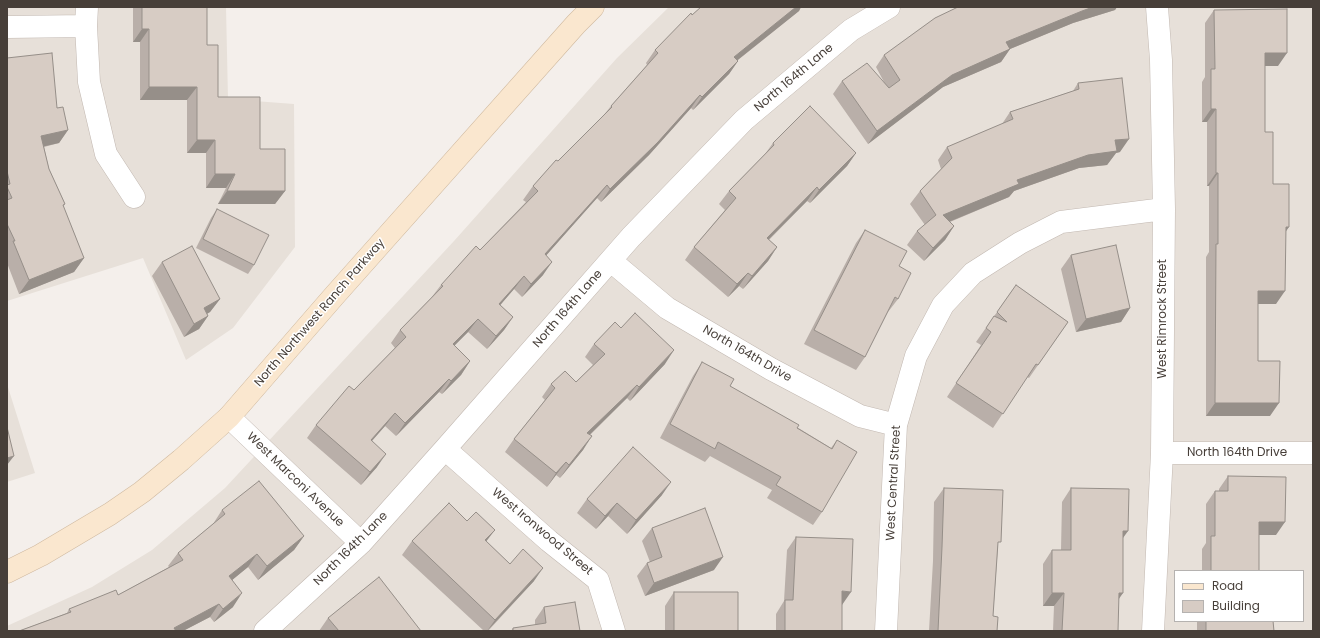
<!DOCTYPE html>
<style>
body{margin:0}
#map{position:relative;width:1320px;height:638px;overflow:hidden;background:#f4efeb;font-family:Poppins,sans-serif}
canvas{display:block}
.frame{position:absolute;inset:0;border:8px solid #473f39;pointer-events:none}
.legend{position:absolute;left:1174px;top:570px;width:130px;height:52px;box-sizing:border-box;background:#fff;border:1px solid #b5b2b0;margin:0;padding:5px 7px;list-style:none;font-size:12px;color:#473f39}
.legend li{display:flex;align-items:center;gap:8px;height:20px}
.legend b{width:20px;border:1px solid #b5b2b0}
</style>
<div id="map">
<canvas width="1320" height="638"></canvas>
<div class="frame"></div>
<ul class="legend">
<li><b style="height:5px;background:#fae7cf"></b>Road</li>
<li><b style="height:11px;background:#d7ccc4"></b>Building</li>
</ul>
</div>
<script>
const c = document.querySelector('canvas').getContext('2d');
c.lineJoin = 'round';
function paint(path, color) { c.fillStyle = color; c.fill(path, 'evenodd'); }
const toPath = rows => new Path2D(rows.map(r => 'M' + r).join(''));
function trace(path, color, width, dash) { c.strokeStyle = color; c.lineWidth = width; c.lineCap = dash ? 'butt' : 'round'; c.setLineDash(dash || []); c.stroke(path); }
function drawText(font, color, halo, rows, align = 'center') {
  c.font = font + ' Poppins,sans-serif'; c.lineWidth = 3; c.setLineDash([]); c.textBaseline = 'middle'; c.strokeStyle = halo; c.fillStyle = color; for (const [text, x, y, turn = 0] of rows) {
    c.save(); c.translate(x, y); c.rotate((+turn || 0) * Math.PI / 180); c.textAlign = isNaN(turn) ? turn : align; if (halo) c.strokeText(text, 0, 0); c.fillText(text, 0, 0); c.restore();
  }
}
paint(toPath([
 [7,7,226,7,228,99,294,104,295,247,233,328,186,360,143,258,7,301],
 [669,7,1313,7,1313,631,7,631,7,626,92,587,152,550,225,488,454,241,617,58],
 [1175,571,1303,571,1303,621,1175,621],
 [7,384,35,473,7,482]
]), '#e7e0d9');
const street = toPath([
 [87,7,86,26,89,82,106,154,134,197],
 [7,27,86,26],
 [611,261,667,308,771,369,860,416,896,425],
 [229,417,361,543],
 [445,449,549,541,598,580,614,631],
 [1162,453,1313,453],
 [265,631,361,543,445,449,631,237,744,120,851,30,889,7],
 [886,631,896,425,916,356,943,305,973,273,1020,243,1061,222,1164,209],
 [1153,631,1162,453,1164,209,1161,60,1157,7]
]);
const secondary = toPath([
 [7,572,41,555,110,514,142,492,181,460,229,417,334,296,576,24,593,7]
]);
trace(street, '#c2b8b1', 23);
trace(secondary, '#cfb99f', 23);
trace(street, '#fff', 22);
trace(secondary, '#fae7cf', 22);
paint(toPath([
 [133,7,207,7,207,45,218,97,260,149,285,191,275,204,218,204,226,188,206,188,206,153,187,153,187,100,140,100,140,42,133,42],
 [701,7,801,7,799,11,738,60,738,61,729,74,693,110,691,108,649,155,601,202,597,198,546,255,543,275,522,297,514,289,500,305,513,317,504,330,487,349,468,332,454,346,470,361,461,375,442,394,439,392,396,436,385,426,372,441,377,467,361,485,307,438,316,425,354,390,395,348,391,343,400,330,431,298,441,285,480,250,526,202,523,200,533,186,603,116,611,106,647,65,646,63,655,50,692,15],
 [958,7,1117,7,1115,10,1073,23,1010,49,1001,62,943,87,868,144,833,94,842,81,884,82,876,67,884,55],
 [1214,10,1278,66,1265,66,1265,132,1273,184,1286,232,1276,304,1258,304,1258,361,1270,416,1206,416,1206,257,1209,252,1209,186,1207,186,1207,122,1202,122,1202,82,1205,77,1205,23],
 [7,58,57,108,68,130,59,143,44,147,49,169,65,204,63,207,84,258,74,272,19,294,7,263],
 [1078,83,1120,152,1116,153,1107,165,1079,168,1014,191,1009,197,950,222,954,226,945,240,924,261,907,245,917,231,925,225,910,204,920,191,941,169,938,160,947,147,1002,124,1010,112,1073,91],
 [773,143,856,153,847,166,810,203,807,201,769,240,777,247,768,261,743,289,739,286,728,297,685,260,694,247,725,210,719,204,729,191,765,154],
 [217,209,254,265,248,274,196,248,211,218],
 [865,230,899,266,898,299,888,312,865,357,856,370,804,344,856,243],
 [1071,255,1130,308,1121,322,1076,332,1061,269],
 [162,262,220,299,210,312,207,314,208,316,199,329,184,337,152,276],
 [1016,285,1068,322,1029,378,1027,377,993,428,947,397,981,345,976,342],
 [621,328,665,364,630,401,627,398,590,435,583,450,560,478,556,475,547,487,505,452,514,439,545,400,542,397,551,384,576,382,593,365,585,357,594,344],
 [702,362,730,386,831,448,837,440,822,512,813,525,767,498,772,490,710,456,705,462,660,438,693,376],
 [1228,476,1276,535,1259,535,1259,571,1202,571,1202,549,1206,543,1206,504,1215,491,1219,491,1219,489],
 [944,488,998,546,993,616,997,631,929,631,933,561,934,502],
 [1071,488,1123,537,1118,600,1118,631,1053,631,1054,606,1043,606,1043,564,1052,550,1061,550,1062,502],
 [662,495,627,534,608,516,596,529,577,513,587,499],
 [222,510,304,536,294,550,258,580,248,567,232,580,233,607,214,622,210,617,183,631,19,631,67,613,69,609,118,595,169,567,168,566,178,553,213,524],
 [652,528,714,570,645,596,637,576,647,563,650,562,642,541],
 [796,537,842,605,842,631,776,631,776,614,784,601,787,550],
 [412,541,486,541,510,564,534,581,488,631,484,631,402,555],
 [674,592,738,631,665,631,665,606],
 [544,607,580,631,511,631,513,628,535,625,535,620],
 [328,618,421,631,319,631],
 [1197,621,1273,621,1274,631,1197,631]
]), '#b9afa9');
paint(toPath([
 [796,7,801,7,799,11,725,70,734,57],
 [1093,7,1117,7,1115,10,1073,23,1010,49,1001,62,943,87,868,144,877,131,952,75,1006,42,1082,11],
 [142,29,149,29,140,42,133,42],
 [1265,53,1287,53,1278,66,1256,66],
 [738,61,729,74,693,110,702,97],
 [149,87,197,87,187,100,140,100],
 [700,95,691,108,649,155,601,202,610,189],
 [1211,109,1216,109,1207,122,1202,122],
 [68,130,59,143,32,149,41,136],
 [1129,139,1120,152,1116,153,1107,165,1079,168,1014,191,1009,197,934,228,943,215,1017,180,1115,140],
 [197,140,215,140,206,153,187,153],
 [856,153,847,166,810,203,819,190],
 [1216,173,1218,173,1209,186,1207,186],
 [215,174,235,174,226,188,206,188],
 [607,185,597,198,536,267,545,254],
 [817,187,807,201,757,251,767,238],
 [227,191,285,191,275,204,218,204],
 [954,226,945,240,924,261,933,248],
 [1286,227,1289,227,1280,240],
 [777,247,768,261,743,289,752,276],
 [84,258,74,272,19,294,29,280],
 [552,262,543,275,522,297,531,284],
 [748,273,739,286,728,297,737,284],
 [524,276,514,289,490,317,499,304],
 [1258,291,1285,291,1276,304,1249,304],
 [220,299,210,312,194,321,204,308],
 [1130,308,1121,322,1076,332,1086,319],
 [208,316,199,329,184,337,194,324],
 [513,317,504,330,487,349,496,336],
 [478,319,468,332,443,357,453,344],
 [674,350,665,364,630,401,639,387],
 [470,361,461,375,442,394,451,381],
 [449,379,439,392,396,436,405,423],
 [637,385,627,398,578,446,587,433],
 [1215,403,1279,403,1270,416,1206,416],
 [395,413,385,426,361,453,371,440],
 [592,436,583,450,560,478,569,465],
 [386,454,377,467,361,485,370,472],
 [14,456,7,465,7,458],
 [566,462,556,475,547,487,556,473],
 [671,482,662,495,627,534,636,520],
 [617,503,608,516,596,529,605,516],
 [1259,522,1285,522,1276,535,1251,535],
 [495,530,485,543,485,540],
 [1123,531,1128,531,1118,545],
 [304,536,294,550,258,580,267,566],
 [257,554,248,567,220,590,229,576],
 [723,557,714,570,645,596,654,583],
 [543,568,534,581,487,631,495,620],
 [842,591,851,592,842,605],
 [242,593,233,607,214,622,223,609],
 [1052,593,1064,593,1054,606,1043,606],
 [1119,593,1123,593,1114,606],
 [219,604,210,617,183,631,172,631,174,628]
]), '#968f89');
const building = toPath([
 [142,7,207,7,207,45,218,45,218,97,260,97,260,149,285,149,285,191,227,191,235,174,215,174,215,140,197,140,197,87,149,87,149,29,142,29,142,7],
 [701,7,796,7,734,57,738,61,702,97,700,95,658,142,610,189,607,185,545,254,552,262,531,284,524,276,499,304,513,317,496,336,478,319,453,344,470,361,451,381,449,379,405,423,395,413,371,440,386,454,370,472,316,425,349,386,354,390,406,337,400,330,443,286,441,285,476,246,480,250,538,191,533,186,556,160,558,161,612,107,611,106,658,53,655,50,691,13,692,15,701,7],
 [958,7,1093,7,1082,11,1006,42,1010,49,952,75,877,131,842,81,867,63,889,88,900,80,884,55,935,18,958,7],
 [1287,9,1287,53,1265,53,1265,132,1273,132,1273,184,1289,184,1289,227,1286,227,1285,291,1258,291,1258,361,1280,361,1279,403,1215,403,1216,244,1218,244,1218,173,1216,173,1216,109,1211,109,1211,69,1215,69,1214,10,1287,9],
 [52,53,57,108,63,107,68,130,41,136,49,169,65,204,63,205,84,258,29,280,13,241,15,241,7,224,7,200,12,198,7,187,7,185,10,184,7,171,7,58,52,53],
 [1122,78,1129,139,1115,140,1117,151,1088,155,1017,180,1019,184,943,215,954,226,933,248,917,231,936,215,920,191,952,158,947,147,1013,119,1010,112,1079,89,1078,83,1122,78],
 [810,106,856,153,819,190,817,187,767,238,777,247,752,276,748,273,737,284,694,247,736,198,729,191,774,145,773,143,810,106],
 [217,209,269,235,254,265,203,239,217,209],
 [865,230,907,251,899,266,911,273,898,299,895,297,865,357,814,330,865,230],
 [1116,245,1130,308,1086,319,1071,255,1116,245],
 [192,246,220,299,204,308,208,316,194,324,162,262,192,246],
 [1016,285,1068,322,1038,365,1036,364,1003,414,956,383,991,332,986,328,994,316,1007,322,997,312,1016,285],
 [635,313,674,350,639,387,637,385,587,433,592,436,569,465,566,462,556,473,514,439,555,388,551,384,565,371,576,382,605,354,594,344,615,322,621,328,635,313],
 [702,362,734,379,730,386,799,425,797,428,832,449,837,440,857,452,822,512,776,485,781,477,718,442,715,449,670,424,702,362],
 [7,427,14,456,7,458,7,427],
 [633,447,671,482,636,520,617,503,605,516,587,499,633,447],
 [1228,476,1286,477,1285,522,1259,522,1259,571,1211,571,1211,536,1215,536,1215,491,1228,491,1228,476],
 [259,481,304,536,267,566,257,554,229,576,242,593,223,609,219,604,174,628,176,631,19,631,71,612,69,609,116,590,118,595,183,560,178,553,225,514,222,510,259,481],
 [944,488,1003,490,1001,542,998,542,993,616,998,617,997,631,938,631,942,547,944,488],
 [1071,488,1129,489,1128,531,1123,531,1123,593,1119,593,1118,631,1062,631,1064,593,1052,593,1052,550,1071,550,1071,488],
 [449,503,467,521,476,512,495,530,485,540,510,564,523,549,543,568,495,620,412,541,449,503],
 [705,508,723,557,654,583,647,563,662,557,652,528,705,508],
 [796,537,853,539,851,592,842,591,842,631,785,631,785,600,793,600,796,537],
 [379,577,421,631,339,631,328,618,379,577],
 [674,592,738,592,738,631,674,631,674,592],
 [575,602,580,631,513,631,513,628,546,623,544,607,575,602],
 [1206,621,1273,621,1274,631,1206,631,1206,621]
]);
paint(building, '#d7ccc4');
trace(building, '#968f89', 1);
drawText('12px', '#473f39', '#fff', [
 ["North 164th Lane",794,78,-40],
 ["North 164th Lane",568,309,-49],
 ["North Northwest Ranch Parkway",320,313,-49],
 ["West Rimrock Street",1163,319,-90],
 ["North 164th Drive",747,354,30],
 ["North 164th Drive",1237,453],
 ["West Marconi Avenue",295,480,44],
 ["West Central Street",894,483,-87],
 ["West Ironwood Street",542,532,40],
 ["North 164th Lane",351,549,-45]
]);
</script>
